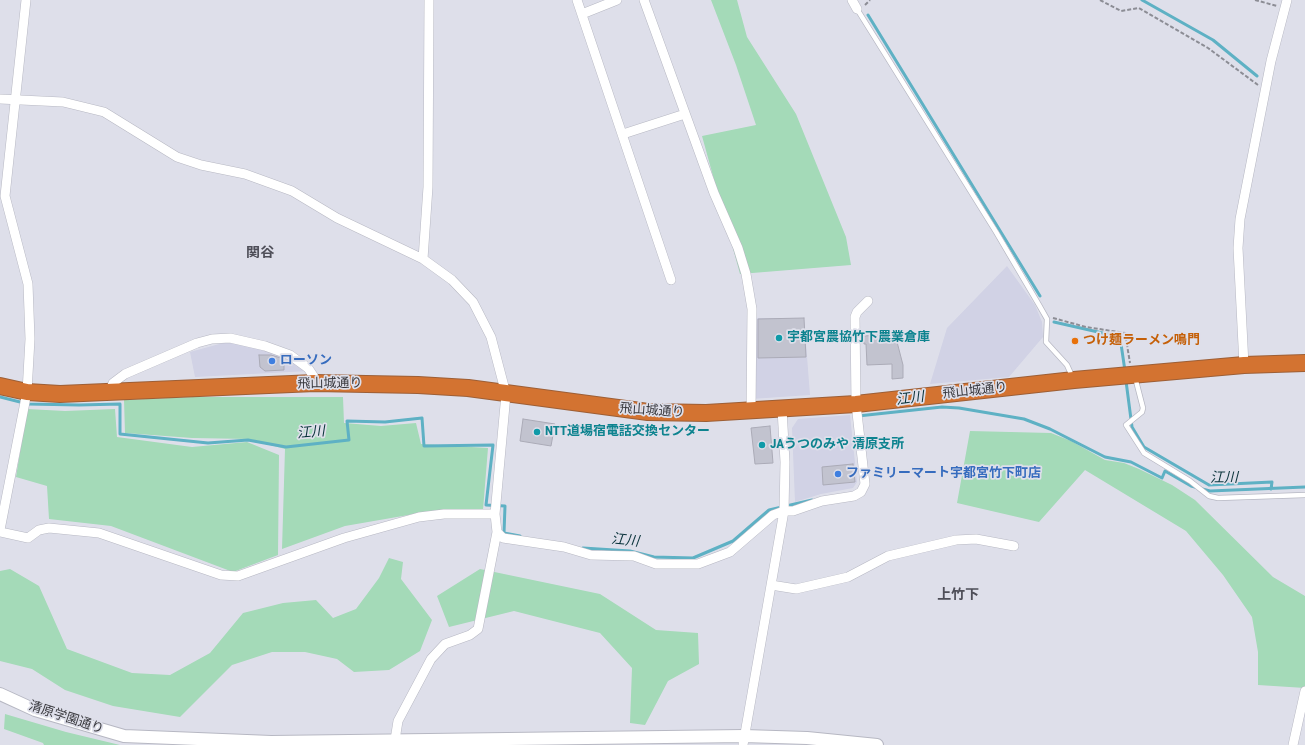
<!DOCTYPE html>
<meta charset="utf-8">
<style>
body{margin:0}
canvas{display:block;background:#dedfea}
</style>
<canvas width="1305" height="745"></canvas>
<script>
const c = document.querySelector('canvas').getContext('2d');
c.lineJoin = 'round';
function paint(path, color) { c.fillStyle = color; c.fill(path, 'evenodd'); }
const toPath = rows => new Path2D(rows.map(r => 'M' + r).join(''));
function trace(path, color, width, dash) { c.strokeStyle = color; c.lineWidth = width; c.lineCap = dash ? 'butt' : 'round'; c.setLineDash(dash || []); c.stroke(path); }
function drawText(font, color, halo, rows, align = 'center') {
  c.font = font + ' "Roboto Condensed","Noto Sans JP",sans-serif'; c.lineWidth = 3.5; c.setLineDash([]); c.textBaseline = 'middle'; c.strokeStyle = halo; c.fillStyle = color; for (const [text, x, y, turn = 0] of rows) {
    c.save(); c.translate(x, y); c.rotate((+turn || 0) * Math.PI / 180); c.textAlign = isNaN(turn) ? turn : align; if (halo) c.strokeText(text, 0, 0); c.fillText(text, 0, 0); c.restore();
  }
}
paint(toPath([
 [1007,266,1035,305,1042,322,1043,337,1009,377,930,384,947,328],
 [752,318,804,318,810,395,751,399],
 [259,342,309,371,195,377,190,352,223,343],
 [850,415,857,482,853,488,821,494,795,502,792,428,798,419]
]), '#d1d2e5');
paint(toPath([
 [711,0,737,0,747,37,796,114,846,237,851,265,740,274,702,136,756,125,736,65],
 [193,397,343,397,344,423,381,426,416,423,421,444,488,448,483,510,420,513,345,526,282,549,285,449,249,439,192,438,125,433,124,400],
 [27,409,65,411,115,409,117,437,192,447,247,442,279,455,278,555,233,572,111,526,49,519,47,486,16,477],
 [970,431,1051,433,1071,441,1105,460,1124,463,1139,469,1172,485,1195,500,1273,577,1305,596,1305,688,1258,685,1258,652,1252,617,1223,575,1186,531,1085,470,1039,522,957,503],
 [389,558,403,562,401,579,432,620,420,651,389,670,354,672,337,659,305,652,272,652,232,665,180,717,113,706,65,690,32,669,0,661,0,571,10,569,39,586,67,649,132,673,170,675,210,653,243,613,283,603,316,600,333,618,356,609,379,578],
 [480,569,600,594,656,630,698,633,699,664,668,681,645,725,630,723,632,668,600,633,514,611,449,627,437,596],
 [5,714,66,732,120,745,44,745,43,743,4,729]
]), '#a4dab8');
trace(toPath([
 [1142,0,1213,40,1257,76],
 [868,15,1040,296],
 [1054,322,1120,337,1125,371],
 [1126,381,1132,427,1144,447,1209,485,1272,482,1271,489],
 [0,397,28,404,79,405,120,404,120,434,208,443,248,440,286,447,349,440,347,421,385,422,422,418,424,446,493,445,486,505,505,506,504,533,520,536],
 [858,416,942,407,959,408,1024,419,1050,429,1105,457,1131,462,1162,478,1165,471,1191,486,1210,491,1305,487],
 [583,548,630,551,654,557,693,558,733,541,769,510,812,500]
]), '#5eb1c4', 3);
const building = toPath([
 [804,318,806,357,758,358,758,319,804,318],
 [883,335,883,341,896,338,903,365,903,378,892,379,892,364,867,365,866,344,864,344,863,336,883,335],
 [259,355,271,355,284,359,284,370,265,371,260,367,259,355],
 [523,419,555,424,551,446,520,441,523,419],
 [770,426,773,463,755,464,751,428,770,426],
 [853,464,855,482,823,485,822,467,853,464]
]);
paint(building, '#c2c3cf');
trace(building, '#ababb7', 1);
const lane = toPath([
 [857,9,996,232,1039,305,1047,319,1046,342,1067,365,1072,376],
 [1135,377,1143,408,1142,412,1126,425,1144,453,1190,481,1209,496,1218,498,1305,495]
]);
const street = toPath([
 [577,0,671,280],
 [644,0,714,193,738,248,746,274,752,309,751,411],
 [852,0,857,9],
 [582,14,617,0],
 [0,99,63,102,104,112,177,157,201,165,245,174,292,191,337,218,423,259,452,280,473,302,491,337,506,394,495,514,497,532,503,538,564,547,591,555,634,556,656,564,698,564,730,552,773,515,784,511,793,511,822,501,854,496,861,492,865,484,856,404,855,317,857,312,868,301],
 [623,134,685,114],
 [423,259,428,187,429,0],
 [1244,365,1238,248,1240,219,1271,61,1287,0],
 [109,392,113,383,125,374,197,343,212,339,230,338,265,346,290,355,308,368,314,377,315,383],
 [0,530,27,392,30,339,28,284,5,196,26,0],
 [0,532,28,538,39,530,49,528,99,533,221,575,238,576,344,538,419,517,444,514,495,514],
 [771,585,796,589,848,577,888,556,956,540,976,539,1014,546],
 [395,740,398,721,431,659,445,644,470,635,478,629,497,532],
 [743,745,784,511,785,462,782,409],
 [1293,745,1305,691]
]);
const secondary = toPath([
 [0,694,35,710,124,736,271,742,744,736,807,738,877,745]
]);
const highway = toPath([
 [0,386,27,392,60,394,315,383,418,385,468,388,648,412,706,413,856,404,1074,380,1244,365,1305,363]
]);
trace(lane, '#b7b8c3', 6);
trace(street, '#b7b8c3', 10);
trace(secondary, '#b7b8c3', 14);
trace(highway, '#9d5f36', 18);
trace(toPath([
 [1100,0,1121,11,1139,8,1208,48,1258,85],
 [1255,0,1277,6],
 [865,5,870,0],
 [1053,318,1086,327,1125,333,1130,363]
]), '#8c8d95', 2, [4, 2]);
trace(lane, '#fff', 4.5);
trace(street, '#fff', 9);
trace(secondary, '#fff', 12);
trace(highway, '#d37331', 16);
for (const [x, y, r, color] of [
 [779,338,4,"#0f9aa8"],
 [1075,341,4,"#e8710a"],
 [272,361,4,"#3f7fe0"],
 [537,432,4,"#0f9aa8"],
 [762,445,4,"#0f9aa8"],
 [838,474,4,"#3f7fe0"]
]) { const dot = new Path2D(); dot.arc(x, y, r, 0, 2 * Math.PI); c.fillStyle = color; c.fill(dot); trace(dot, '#dedfea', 1.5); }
drawText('bold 13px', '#0d838f', '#dedfea', [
 ["宇都宮農協竹下農業倉庫",787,338],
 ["NTT道場宿電話交換センター",545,432],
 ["JAうつのみや 清原支所",770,445]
], 'left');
drawText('bold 13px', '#c56008', '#dedfea', [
 ["つけ麺ラーメン鳴門",1083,341]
], 'left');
drawText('bold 13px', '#366cbe', '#dedfea', [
 ["ローソン",280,361],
 ["ファミリーマート宇都宮竹下町店",846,474]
], 'left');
drawText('13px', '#39393e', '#dedfea', [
 ["飛山城通り",330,384,-1],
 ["飛山城通り",975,391,-6],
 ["飛山城通り",652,411,4],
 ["清原学園通り",66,718,18]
]);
drawText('bold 14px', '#4e4e58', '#dedfea', [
 ["関谷",260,253],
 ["上竹下",958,595]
]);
drawText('italic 14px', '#09323a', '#dedfea', [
 ["江川",910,399,-7],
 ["江川",311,433,-5],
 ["江川",1224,478],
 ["江川",625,541,6]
]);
</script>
